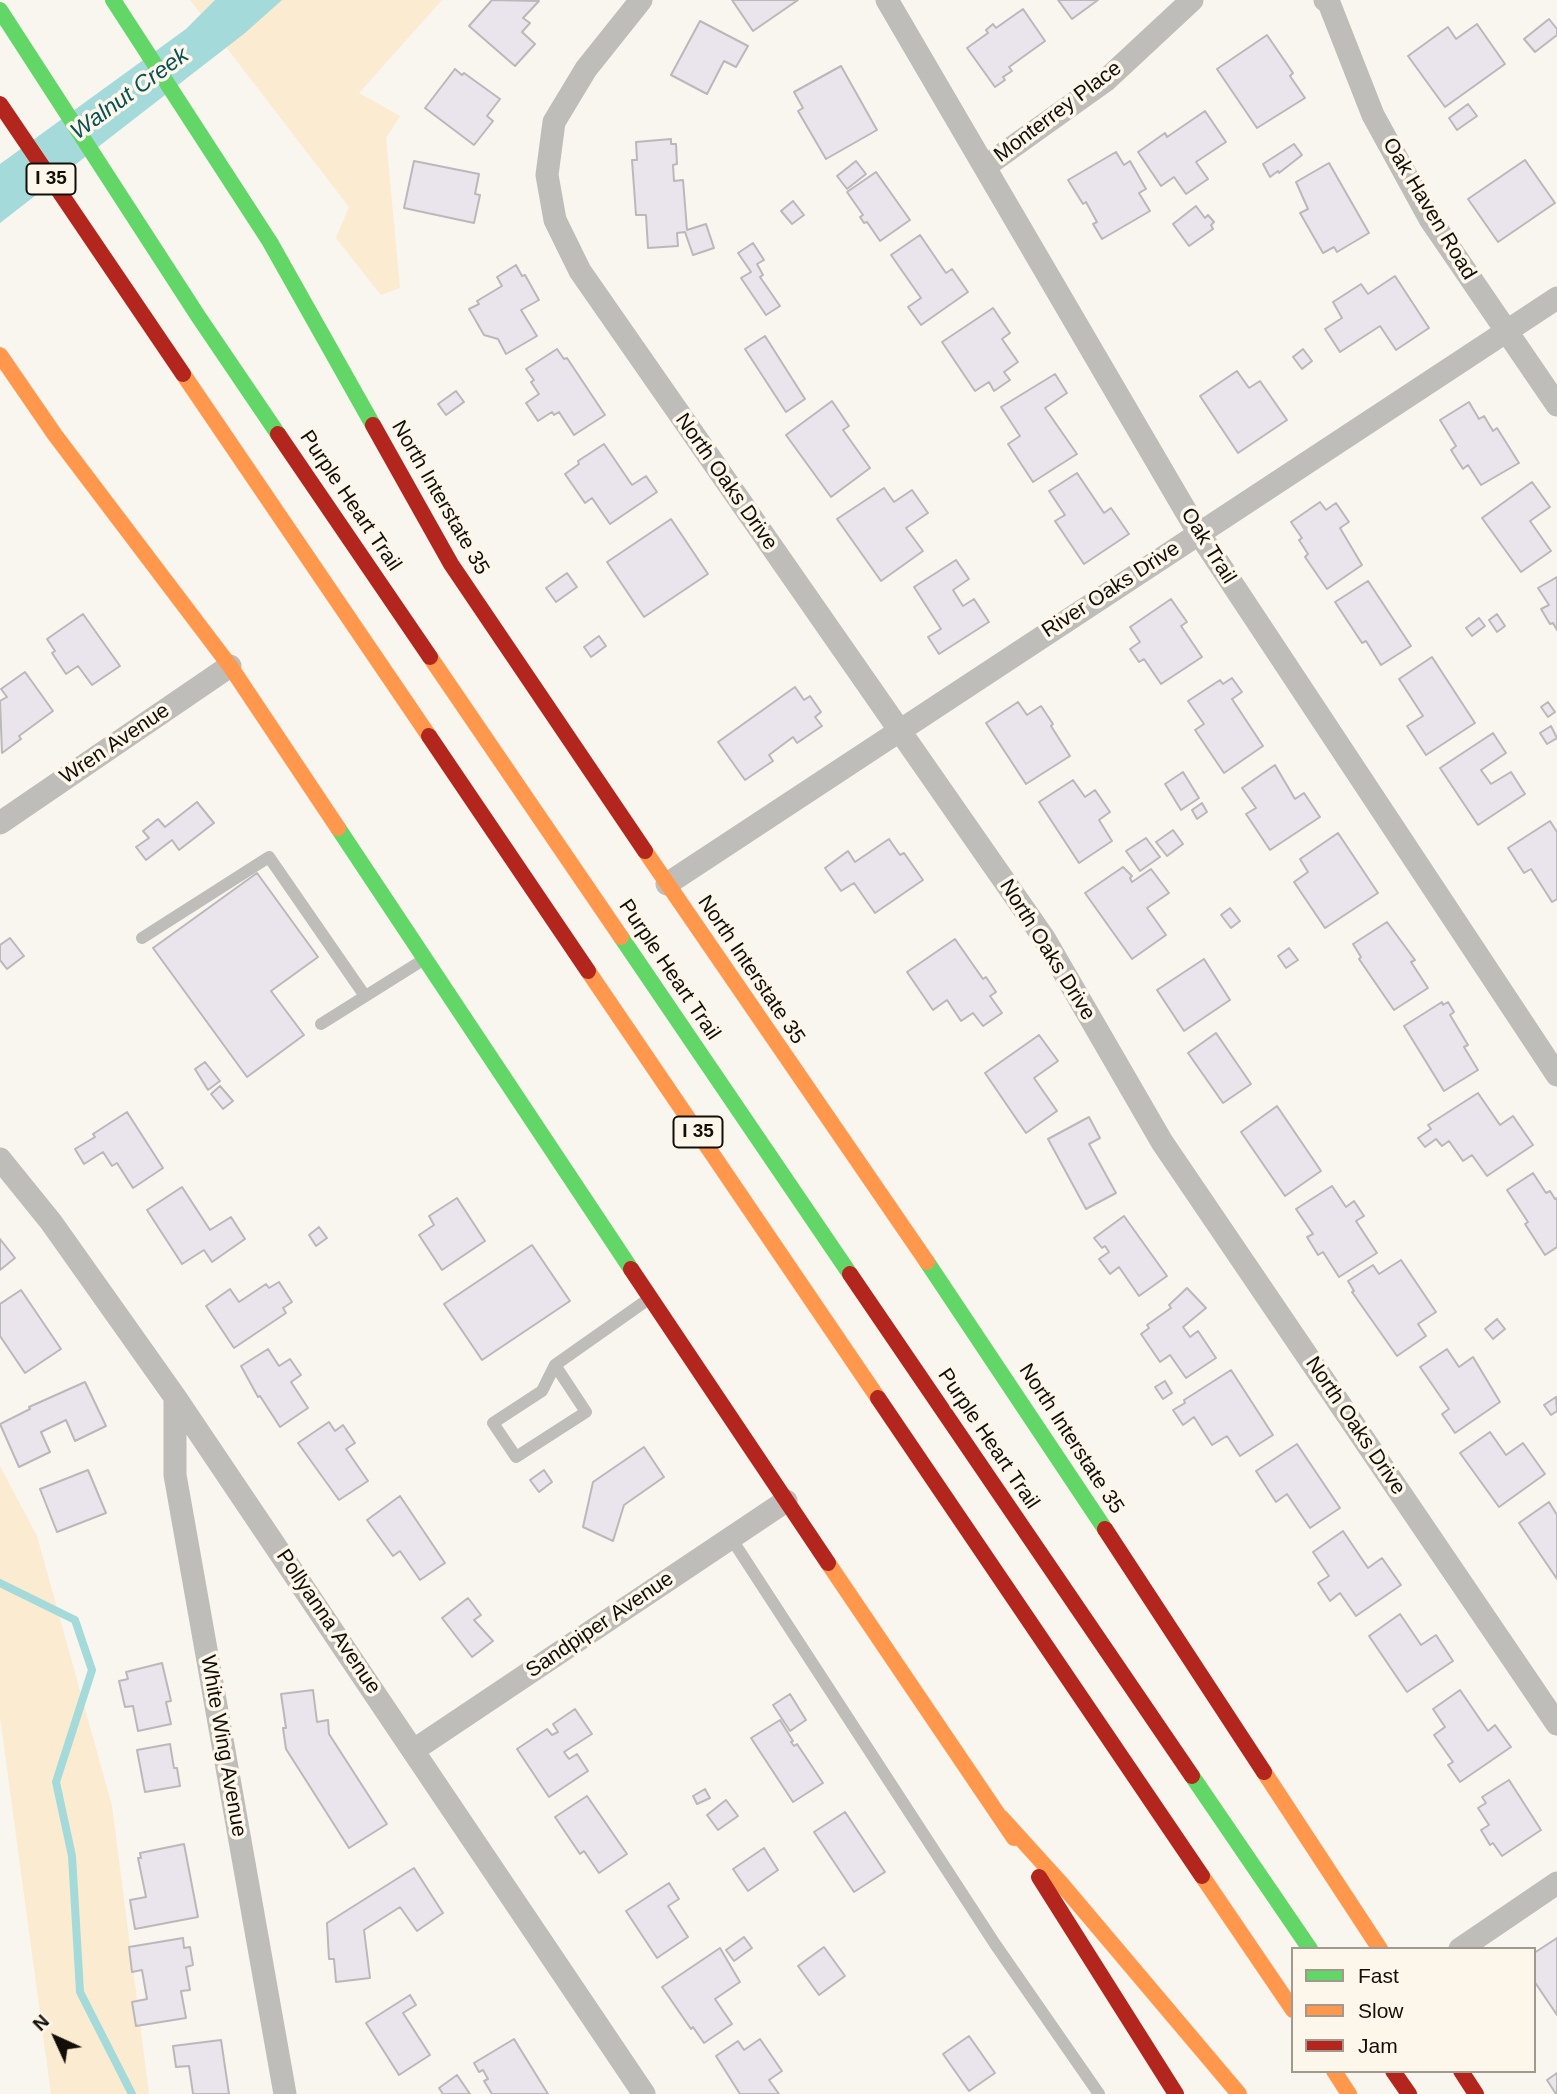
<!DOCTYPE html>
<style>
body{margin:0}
#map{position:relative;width:1557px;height:2094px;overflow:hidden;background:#f9f5ef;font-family:Helvetica,sans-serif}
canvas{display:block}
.legend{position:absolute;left:1291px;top:1947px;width:245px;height:126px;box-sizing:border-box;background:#fdf6eb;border:2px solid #9f9990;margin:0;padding:9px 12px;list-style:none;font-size:21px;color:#120e08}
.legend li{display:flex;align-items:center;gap:14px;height:35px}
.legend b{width:35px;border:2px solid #9f9990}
.north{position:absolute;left:21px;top:2003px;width:70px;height:70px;-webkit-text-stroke:5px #fdf6eb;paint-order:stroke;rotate:315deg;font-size:19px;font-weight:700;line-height:28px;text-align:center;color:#120e08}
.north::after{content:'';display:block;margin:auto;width:24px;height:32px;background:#120e08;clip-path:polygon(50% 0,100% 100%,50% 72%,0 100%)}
</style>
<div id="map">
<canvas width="1557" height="2094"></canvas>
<ul class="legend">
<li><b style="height:9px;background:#63d668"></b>Fast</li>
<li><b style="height:9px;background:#ff974d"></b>Slow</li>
<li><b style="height:9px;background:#b3261e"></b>Jam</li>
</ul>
<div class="north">N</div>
</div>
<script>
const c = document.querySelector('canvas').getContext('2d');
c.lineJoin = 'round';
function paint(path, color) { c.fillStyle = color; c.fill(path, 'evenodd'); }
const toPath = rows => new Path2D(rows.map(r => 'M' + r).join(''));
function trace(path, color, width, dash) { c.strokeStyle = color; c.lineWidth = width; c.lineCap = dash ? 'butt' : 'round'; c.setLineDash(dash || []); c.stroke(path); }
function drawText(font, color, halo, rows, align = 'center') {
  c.font = font + ' Helvetica,sans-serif'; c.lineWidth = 7; c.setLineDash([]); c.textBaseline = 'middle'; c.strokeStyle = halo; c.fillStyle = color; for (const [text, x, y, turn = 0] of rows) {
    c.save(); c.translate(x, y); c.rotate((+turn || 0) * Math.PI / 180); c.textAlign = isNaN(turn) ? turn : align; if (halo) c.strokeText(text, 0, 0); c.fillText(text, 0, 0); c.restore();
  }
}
paint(toPath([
 [190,0,442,0,359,93,400,116,386,138,400,288,381,295,336,238,349,207],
 [0,1466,37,1536,112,1806,149,2094,51,2094,0,1717]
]), '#fbebd1');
paint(toPath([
 [215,0,282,0,245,33,0,223,0,164,186,29]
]), '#a4dada');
trace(toPath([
 [0,1583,75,1620,92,1670,56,1782,72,1856,80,1992,132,2094]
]), '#a4dada', 8);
const building = toPath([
 [492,0,539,1,523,18,530,23,522,32,535,44,515,66,469,26,492,0],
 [732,0,798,0,753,31,732,0],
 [1058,0,1098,0,1072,19,1058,0],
 [1023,9,1045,41,1009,67,1012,71,1003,77,1005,80,995,87,967,48,988,33,986,30,993,24,996,28,1023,9],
 [1549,19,1557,29,1557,35,1535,52,1524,39,1549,19],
 [700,21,748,46,736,67,724,61,707,94,671,75,700,21],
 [1477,24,1505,64,1445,107,1408,56,1448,27,1456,39,1477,24],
 [1267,35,1293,73,1290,76,1305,98,1257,128,1217,69,1267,35],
 [841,66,877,130,826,159,798,111,803,108,794,92,841,66],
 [455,69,462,75,464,73,500,99,487,116,493,121,474,145,425,108,455,69],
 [1468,104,1477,116,1457,130,1449,118,1468,104],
 [1205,111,1226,142,1196,162,1208,179,1186,194,1174,177,1161,186,1138,152,1165,133,1167,137,1205,111],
 [671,139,671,144,676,144,677,164,673,165,674,181,683,180,687,230,706,224,714,248,693,255,685,232,677,233,678,246,648,248,646,215,636,215,632,160,637,160,636,142,671,139],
 [1294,144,1302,155,1279,173,1278,171,1270,177,1263,164,1294,144],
 [1116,152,1124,165,1130,161,1146,189,1139,193,1150,211,1102,239,1093,224,1097,222,1086,202,1083,204,1068,180,1116,152],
 [1525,160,1555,203,1498,242,1468,199,1525,160],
 [414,161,479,174,475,194,480,195,474,223,404,208,414,161],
 [856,161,866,174,847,189,837,176,856,161],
 [1329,163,1369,233,1337,252,1334,247,1323,253,1300,213,1308,209,1296,182,1329,163],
 [876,172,910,220,880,241,867,222,864,223,860,217,863,215,847,192,876,172],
 [793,201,804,215,792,224,781,211,793,201],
 [1196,206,1205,218,1208,215,1214,222,1211,225,1213,229,1189,246,1173,224,1196,206],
 [920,235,946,273,952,269,968,292,921,325,908,307,921,298,891,255,920,235],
 [753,243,764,260,757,264,763,275,760,277,780,306,766,315,741,278,751,272,738,253,753,243],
 [516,265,522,276,525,275,539,300,521,310,537,336,506,354,498,339,484,335,469,309,479,304,477,301,502,286,497,277,516,265],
 [1395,276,1429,328,1396,350,1380,326,1340,352,1325,329,1342,318,1333,302,1361,284,1368,294,1395,276],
 [993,308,1010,333,1002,339,1018,362,1004,372,1010,380,994,391,989,382,975,391,942,342,993,308],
 [765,336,805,399,786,412,745,349,765,336],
 [557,349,564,359,567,358,605,415,574,435,559,412,554,415,552,412,538,421,526,403,539,394,531,382,534,380,526,369,557,349],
 [1303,349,1312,361,1302,369,1293,357,1303,349],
 [1237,371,1249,388,1260,381,1287,420,1238,453,1200,396,1237,371],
 [1055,374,1067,393,1045,408,1077,454,1033,482,1008,444,1020,436,1001,407,1055,374],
 [456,391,464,402,446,415,438,404,456,391],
 [832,401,849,426,843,430,870,468,831,497,786,435,832,401],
 [1469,402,1479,419,1484,416,1493,431,1497,428,1519,463,1481,485,1468,465,1463,469,1451,450,1456,446,1440,420,1469,402],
 [604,444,632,485,646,476,657,492,610,524,592,498,585,503,565,474,579,464,578,461,604,444],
 [1077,473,1104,513,1111,508,1129,534,1084,564,1055,521,1065,515,1049,491,1077,473],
 [1532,482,1550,507,1530,521,1551,551,1521,572,1482,518,1532,482],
 [884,488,894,502,912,490,928,513,906,528,923,551,881,581,837,519,884,488],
 [1320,502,1326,510,1336,503,1349,522,1340,528,1362,565,1327,589,1305,557,1308,554,1299,540,1302,538,1291,522,1320,502],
 [671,519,708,574,644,617,607,562,671,519],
 [956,560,969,579,953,590,963,606,974,599,989,622,939,654,928,637,941,629,914,587,956,560],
 [567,573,577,587,556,602,546,588,567,573],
 [1557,577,1557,630,1553,623,1550,624,1541,609,1549,605,1538,588,1557,577],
 [1368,581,1411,646,1381,665,1366,641,1362,643,1335,602,1368,581],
 [1171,599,1187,622,1181,626,1202,657,1161,684,1144,659,1139,662,1130,649,1140,642,1130,627,1171,599],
 [83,614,120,666,92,685,78,666,66,674,52,653,55,651,47,639,83,614],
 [1497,614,1505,626,1497,632,1489,620,1497,614],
 [1479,618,1485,626,1472,636,1466,628,1479,618],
 [599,636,606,646,591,657,584,647,599,636],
 [1432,657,1475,723,1426,755,1407,726,1423,716,1399,679,1432,657],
 [25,672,53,711,19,736,21,739,2,753,0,701,7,697,1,689,25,672],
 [1232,678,1242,692,1232,699,1263,746,1224,773,1195,730,1204,724,1188,701,1220,680,1223,684,1232,678],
 [795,687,804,700,810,696,821,712,815,717,822,726,797,743,793,737,769,755,773,761,745,780,718,742,795,687],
 [1018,702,1027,715,1041,706,1053,724,1051,726,1070,756,1026,784,986,723,1018,702],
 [1548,702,1555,712,1548,717,1541,707,1548,702],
 [1551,726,1557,738,1547,744,1540,733,1551,726],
 [1493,733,1506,753,1481,770,1491,784,1511,772,1525,794,1478,825,1440,768,1493,733],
 [1275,765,1295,799,1304,793,1320,817,1270,850,1246,814,1256,808,1242,788,1275,765],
 [1183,772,1199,798,1181,810,1165,784,1183,772],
 [1073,780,1085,797,1095,790,1110,812,1099,820,1112,841,1079,863,1039,802,1073,780],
 [197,802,214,823,179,850,172,840,146,860,136,847,149,838,143,831,158,819,165,827,197,802],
 [1202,803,1207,812,1197,819,1192,810,1202,803],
 [1550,821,1557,832,1557,899,1552,902,1531,869,1524,873,1508,848,1550,821],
 [1173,830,1183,844,1167,856,1156,842,1173,830],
 [1338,833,1378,893,1325,928,1294,882,1308,872,1300,859,1338,833],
 [1146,838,1160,857,1140,871,1126,851,1146,838],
 [889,839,900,855,904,853,923,880,875,913,854,883,841,891,825,868,848,851,855,862,889,839],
 [1123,867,1132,876,1130,878,1132,882,1151,869,1169,893,1147,908,1166,935,1132,959,1085,893,1123,867],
 [257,873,318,957,271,991,304,1035,247,1077,153,948,257,873],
 [1230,908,1240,921,1231,928,1221,915,1230,908],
 [1387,922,1415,960,1411,962,1428,988,1394,1010,1359,959,1361,957,1353,944,1387,922],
 [10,938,24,956,7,969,0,960,0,945,10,938],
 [955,939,983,979,986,977,996,992,990,996,1002,1013,983,1026,973,1013,961,1021,947,1000,933,1010,907,972,955,939],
 [1289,948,1298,960,1286,968,1278,956,1289,948],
 [1204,959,1230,1000,1184,1031,1157,990,1204,959],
 [1442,1002,1443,1005,1448,1002,1454,1012,1450,1015,1468,1045,1464,1047,1478,1070,1444,1091,1404,1026,1442,1002],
 [1216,1033,1251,1084,1223,1103,1188,1053,1216,1033],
 [1039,1035,1058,1061,1034,1078,1057,1111,1026,1133,985,1073,1039,1035],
 [205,1062,220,1081,208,1090,195,1069,205,1062],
 [220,1086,233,1101,223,1109,211,1094,220,1086],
 [1478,1093,1500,1125,1513,1116,1533,1145,1487,1176,1472,1155,1463,1161,1449,1141,1442,1146,1436,1139,1425,1147,1418,1138,1431,1129,1428,1125,1478,1093],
 [1277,1106,1321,1171,1285,1196,1241,1132,1277,1106],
 [127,1112,163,1168,133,1188,117,1163,112,1166,103,1152,84,1164,75,1149,95,1137,93,1134,127,1112],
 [1089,1117,1100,1138,1089,1144,1116,1193,1086,1209,1048,1139,1089,1117],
 [1533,1173,1546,1193,1550,1191,1555,1199,1557,1198,1557,1247,1545,1255,1525,1224,1528,1222,1507,1190,1533,1173],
 [1332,1186,1346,1207,1354,1201,1364,1216,1356,1221,1377,1253,1339,1277,1323,1252,1318,1255,1307,1237,1313,1234,1296,1209,1332,1186],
 [182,1187,210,1230,231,1217,245,1239,212,1262,204,1250,182,1264,147,1210,182,1187],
 [457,1198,485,1241,442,1270,419,1235,434,1225,429,1216,457,1198],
 [1124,1216,1167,1276,1139,1296,1119,1267,1110,1274,1099,1259,1109,1252,1105,1246,1102,1248,1094,1238,1124,1216],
 [319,1227,327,1238,316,1246,309,1235,319,1227],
 [0,1239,15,1258,0,1270,0,1239],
 [532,1245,570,1301,482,1360,444,1304,532,1245],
 [1401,1260,1436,1312,1418,1324,1426,1336,1397,1356,1352,1292,1354,1291,1348,1281,1373,1265,1379,1274,1401,1260],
 [279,1282,292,1302,283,1308,286,1313,234,1348,206,1306,230,1289,239,1302,266,1284,269,1288,279,1282],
 [1187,1288,1206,1308,1183,1327,1190,1337,1198,1331,1216,1358,1186,1378,1170,1355,1160,1362,1141,1334,1149,1328,1147,1325,1171,1308,1169,1305,1187,1288],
 [21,1290,61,1349,25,1373,0,1336,0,1304,21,1290],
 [1497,1319,1505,1329,1493,1339,1485,1329,1497,1319],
 [268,1349,279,1366,290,1359,301,1375,291,1382,308,1408,280,1427,260,1396,258,1397,241,1366,268,1349],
 [1447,1349,1459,1367,1473,1357,1500,1402,1455,1433,1442,1414,1449,1409,1420,1367,1447,1349],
 [1231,1370,1273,1435,1240,1456,1227,1436,1212,1445,1194,1417,1183,1425,1173,1410,1185,1403,1184,1400,1231,1370],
 [1165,1381,1172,1393,1163,1399,1155,1387,1165,1381],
 [85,1382,106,1426,75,1441,66,1420,41,1432,50,1452,19,1467,0,1424,30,1409,29,1407,85,1382],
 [1556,1397,1557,1411,1551,1415,1544,1405,1556,1397],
 [329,1422,335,1431,343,1425,355,1443,346,1449,368,1481,339,1500,298,1443,329,1422],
 [1490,1432,1506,1455,1523,1443,1545,1474,1499,1507,1460,1453,1490,1432],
 [1297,1444,1340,1508,1310,1528,1287,1494,1276,1502,1256,1471,1297,1444],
 [644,1447,664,1477,624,1505,613,1541,583,1527,593,1482,644,1447],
 [88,1470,106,1513,57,1532,40,1489,88,1470],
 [544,1470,552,1482,539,1492,530,1480,544,1470],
 [400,1496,445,1563,420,1580,400,1551,393,1556,367,1520,400,1496],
 [1549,1502,1557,1515,1557,1579,1519,1523,1549,1502],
 [1343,1531,1368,1568,1382,1558,1401,1585,1356,1616,1340,1593,1330,1601,1318,1583,1329,1576,1313,1552,1343,1531],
 [468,1598,481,1615,474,1620,493,1641,472,1657,442,1618,468,1598],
 [1400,1614,1421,1645,1436,1635,1453,1661,1407,1692,1369,1636,1400,1614],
 [162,1663,171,1701,166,1702,171,1724,138,1731,133,1706,125,1707,119,1681,128,1679,126,1672,162,1663],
 [313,1690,317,1722,328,1720,329,1734,387,1824,349,1848,286,1749,283,1728,286,1728,281,1694,313,1690],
 [1460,1690,1488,1731,1495,1725,1511,1747,1460,1782,1448,1765,1453,1762,1434,1735,1445,1727,1433,1709,1460,1690],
 [790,1694,806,1720,790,1731,773,1705,790,1694],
 [575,1709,592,1734,564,1752,569,1759,577,1754,588,1771,549,1797,517,1749,547,1729,552,1735,558,1732,553,1724,575,1709],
 [780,1720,793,1741,791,1742,794,1746,797,1744,823,1783,793,1802,751,1738,780,1720],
 [170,1744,174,1768,177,1768,180,1786,145,1792,137,1750,170,1744],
 [1509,1780,1541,1830,1502,1856,1493,1843,1490,1845,1481,1830,1489,1825,1478,1808,1486,1803,1482,1797,1509,1780],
 [705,1789,710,1798,697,1804,693,1796,705,1789],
 [587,1796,627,1854,599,1873,584,1851,580,1854,555,1817,587,1796],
 [726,1800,738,1816,718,1830,707,1815,726,1800],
 [845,1812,885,1872,854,1892,814,1832,845,1812],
 [184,1844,198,1917,135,1929,130,1900,146,1897,138,1858,141,1858,140,1853,184,1844],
 [764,1848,778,1870,748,1891,733,1869,764,1848],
 [414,1868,443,1913,417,1931,400,1907,364,1930,370,1978,336,1982,334,1959,329,1959,327,1923,414,1868],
 [669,1883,679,1899,668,1906,688,1937,657,1958,626,1911,669,1883],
 [744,1937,752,1948,734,1961,726,1950,744,1937],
 [183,1938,184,1948,190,1947,193,1965,186,1967,190,1990,181,1991,186,2018,136,2026,132,2002,147,1999,142,1970,132,1972,129,1947,183,1938],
 [1557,1938,1557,2015,1534,1981,1534,1953,1557,1938],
 [824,1947,845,1976,819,1995,798,1966,824,1947],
 [720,1948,740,1982,715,1999,732,2024,704,2043,693,2027,691,2029,662,1987,720,1948],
 [410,1995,416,2005,403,2013,430,2055,399,2075,366,2023,410,1995],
 [969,2036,995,2073,969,2091,943,2054,969,2036],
 [514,2039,548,2094,492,2094,484,2081,488,2079,483,2070,479,2072,474,2063,514,2039],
 [760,2039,782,2071,769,2080,779,2094,740,2094,716,2056,738,2041,744,2050,760,2039],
 [221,2040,229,2094,193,2094,189,2066,176,2067,173,2046,221,2040],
 [1557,2073,1557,2094,1556,2094,1547,2080,1557,2073],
 [457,2075,470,2094,443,2094,439,2088,457,2075]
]);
paint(building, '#eae4ec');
trace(building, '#bbb8b9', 2);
trace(toPath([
 [142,938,269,857,365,996],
 [321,1024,423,960],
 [555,1365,586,1412,516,1457,493,1423,542,1391,555,1365,650,1298],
 [731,1538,995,1944,1099,2094]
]), '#bebdb9', 12);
trace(toPath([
 [641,0,586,69,554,122,547,175,555,220,580,271,1044,938,1162,1142,1557,1724],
 [887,0,1198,532,1557,1075],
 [1325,0,1329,3,1373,115,1430,219,1557,405],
 [986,166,1105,81,1192,0],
 [0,823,230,666],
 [667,884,1557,298],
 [0,1159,51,1222,175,1397,644,2094],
 [175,1397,175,1475,285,2094],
 [414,1750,786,1501],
 [1460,1949,1557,1883]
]), '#bebdb9', 23);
trace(toPath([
 [113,0,270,242,373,425],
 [0,10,198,316,278,434],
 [338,828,631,1269],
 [621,937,850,1274],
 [927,1262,1105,1529],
 [1192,1776,1310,1949]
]), '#63d668', 16);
trace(toPath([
 [0,355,55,435,230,666,338,828],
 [183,374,429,736],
 [430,657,621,937],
 [645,851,927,1262],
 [588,971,878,1398],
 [828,1563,1014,1838],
 [1264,1772,1380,1949],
 [1001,1817,1059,1881,1239,2094],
 [1202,1876,1293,2010],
 [1334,2071,1349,2094]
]), '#ff974d', 16);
trace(toPath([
 [0,104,183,374],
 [373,425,451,564,645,851],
 [278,434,430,657],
 [429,736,588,971],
 [631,1269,828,1563],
 [850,1274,1192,1776],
 [878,1398,1202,1876],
 [1105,1529,1264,1772],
 [1039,1877,1176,2094],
 [1393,2071,1409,2094],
 [1461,2071,1476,2094]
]), '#b3261e', 16);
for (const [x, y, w] of [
 [51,179,49],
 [698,1132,49]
]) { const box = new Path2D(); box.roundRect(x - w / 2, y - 15.5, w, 31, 5); c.fillStyle = '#fdf6eb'; c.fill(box); trace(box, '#120e08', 2); }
drawText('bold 19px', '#120e08', null, [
 ["I 35",51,179],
 ["I 35",698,1132]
]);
drawText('21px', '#120e08', '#fdf6eb', [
 ["Monterrey Place",1058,112,-37],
 ["Oak Haven Road",1429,209,59],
 ["North Oaks Drive",726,482,55],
 ["North Interstate 35",440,498,60],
 ["Purple Heart Trail",350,501,56],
 ["Oak Trail",1208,546,58],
 ["River Oaks Drive",1111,590,-33],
 ["Wren Avenue",115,744,-34],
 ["North Oaks Drive",1047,950,58],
 ["Purple Heart Trail",669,970,56],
 ["North Interstate 35",751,970,56],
 ["North Oaks Drive",1355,1426,56],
 ["Purple Heart Trail",988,1439,56],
 ["North Interstate 35",1071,1439,57],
 ["Pollyanna Avenue",328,1622,56],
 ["Sandpiper Avenue",600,1625,-34],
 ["White Wing Avenue",223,1746,80]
]);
drawText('italic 23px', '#085154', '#fdf6eb', [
 ["Walnut Creek",130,94,-36]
]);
</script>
